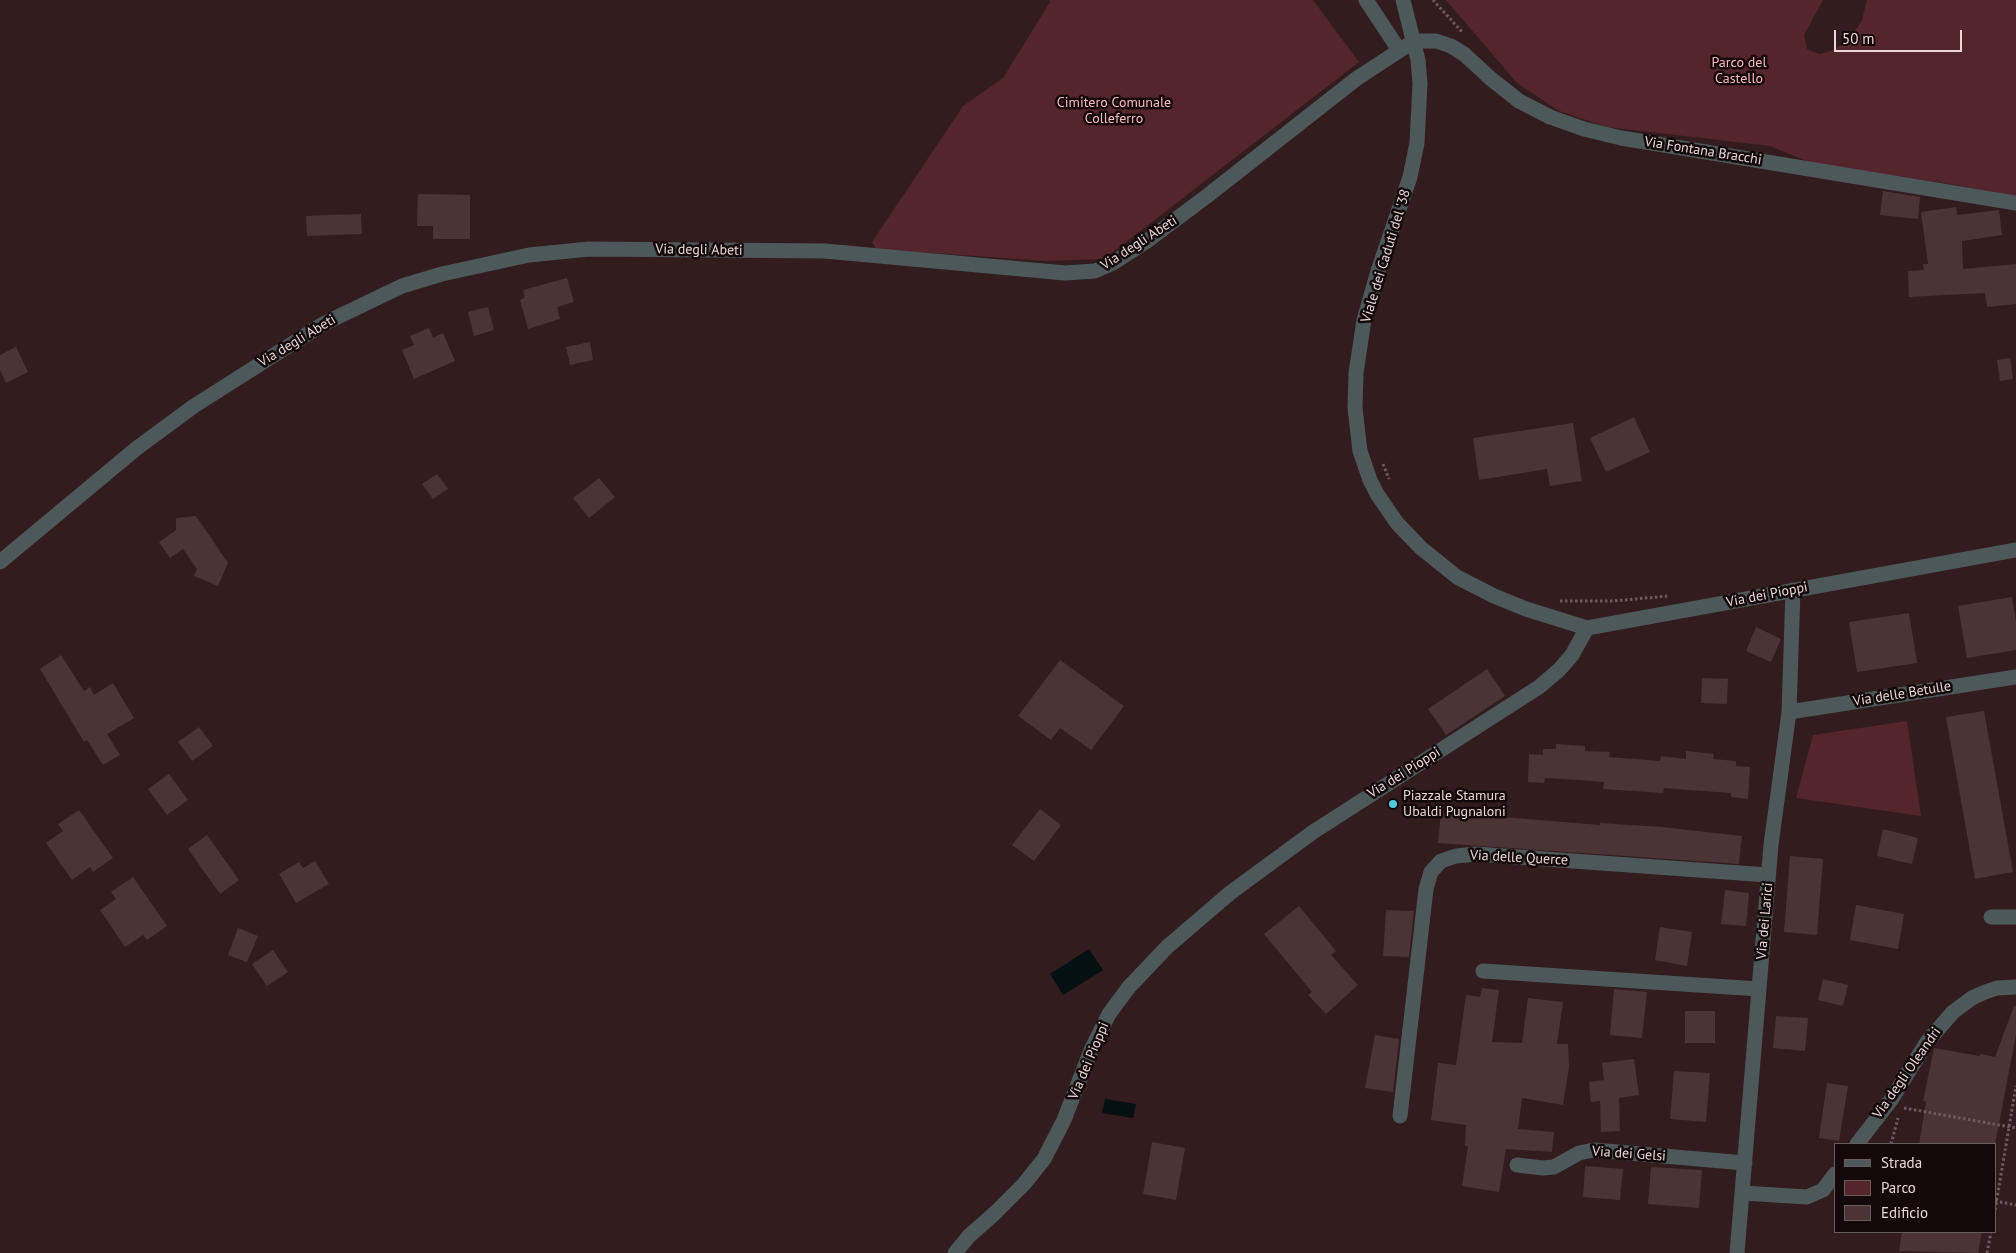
<!DOCTYPE html>
<style>
body{margin:0}
#map{position:relative;width:2016px;height:1253px;overflow:hidden;background:#321c1e;font-family:"PT Sans",sans-serif}
canvas{display:block}
.legend{position:absolute;left:1834px;top:1143px;width:162px;height:90px;box-sizing:border-box;background:#13090a;border:1px solid #685c5d;margin:0;padding:6px 9px;list-style:none;font-size:15px;color:#e8d8d9}
.legend li{display:flex;align-items:center;gap:10px;height:25px}
.legend b{width:25px;border:1px solid #685c5d}
.scale{position:absolute;left:1834px;top:30px;width:128px;height:22px;box-sizing:border-box;border:2px solid #e8d8d9;border-top:0;padding-left:6px;font-size:15px;line-height:18px;white-space:nowrap;color:#e8d8d9;-webkit-text-stroke:4px #13090a;paint-order:stroke}
</style>
<div id="map">
<canvas width="2016" height="1253"></canvas>
<ul class="legend">
<li><b style="height:6px;background:#4c585a"></b>Strada</li>
<li><b style="height:14px;background:#54252b"></b>Parco</li>
<li><b style="height:14px;background:#4c3436"></b>Edificio</li>
</ul>
<div class="scale">50 m</div>
</div>
<script>
const c = document.querySelector('canvas').getContext('2d');
c.lineJoin = 'round';
function paint(path, color) { c.fillStyle = color; c.fill(path, 'evenodd'); }
const toPath = rows => new Path2D(rows.map(r => 'M' + r).join(''));
function trace(path, color, width, dash) { c.strokeStyle = color; c.lineWidth = width; c.lineCap = dash ? 'butt' : 'round'; c.setLineDash(dash || []); c.stroke(path); }
function drawText(font, color, halo, rows, align = 'center') {
  c.font = font + ' "PT Sans",sans-serif'; c.lineWidth = 5; c.setLineDash([]); c.textBaseline = 'middle'; c.strokeStyle = halo; c.fillStyle = color; for (const [text, x, y, turn = 0] of rows) {
    c.save(); c.translate(x, y); c.rotate((+turn || 0) * Math.PI / 180); c.textAlign = isNaN(turn) ? turn : align; if (halo) c.strokeText(text, 0, 0); c.fillText(text, 0, 0); c.restore();
  }
}
paint(toPath([
 [1049,0,1313,0,1359,62,1104,259,1046,261,876,249,872,242,963,106,1003,78,1050,2],
 [1446,0,1823,0,1804,35,1807,49,1819,54,1834,50,1845,42,1855,31,1862,20,1867,0,2016,0,2016,196,1950,184,1811,163,1770,146,1607,127,1559,111,1517,83],
 [1907,721,1921,816,1796,798,1813,735]
]), '#54252b');
paint(toPath([
 [1089,949,1103,970,1063,995,1050,974],
 [1105,1099,1136,1104,1133,1118,1102,1113]
]), '#041012');
paint(toPath([
 [1883,191,1920,197,1918,219,1880,215],
 [418,194,470,195,470,239,433,239,433,226,417,226],
 [1956,207,1957,215,1999,210,2002,235,1962,241,1963,269,2016,264,2016,304,1987,307,1985,293,1909,297,1908,271,1924,270,1923,264,1928,264,1921,212],
 [361,214,362,234,307,236,306,216],
 [567,278,574,302,557,307,560,319,528,329,520,300,525,298,523,290],
 [488,307,494,330,474,336,468,312],
 [429,328,433,338,443,333,455,361,414,379,402,350,414,345,410,336],
 [590,342,593,360,570,365,566,347],
 [16,347,28,372,6,383,0,370,0,355],
 [2010,358,2013,379,2000,381,1997,360],
 [1634,417,1650,452,1606,472,1590,438],
 [1573,423,1582,481,1550,486,1547,469,1479,480,1473,438],
 [437,474,448,489,433,499,422,484],
 [599,478,615,497,589,518,573,498],
 [196,516,228,563,218,586,194,576,197,569,183,549,170,558,159,542,176,530,176,518],
 [2012,597,2016,621,2016,650,1967,658,1958,606],
 [1909,613,1917,663,1857,672,1849,622],
 [1756,627,1781,639,1771,662,1746,651],
 [61,655,84,691,90,687,94,695,113,683,134,718,107,734,120,755,103,765,87,740,84,742,40,669],
 [1060,660,1124,706,1091,750,1060,728,1051,740,1018,716],
 [1487,669,1505,696,1446,735,1428,709],
 [1702,678,1728,679,1727,704,1701,703],
 [1984,711,2013,872,1975,879,1946,717],
 [199,727,213,746,192,761,178,742],
 [1556,744,1585,746,1585,751,1610,752,1609,757,1660,761,1661,756,1686,759,1686,751,1714,754,1713,759,1736,761,1736,766,1750,767,1748,799,1731,797,1731,793,1689,790,1664,788,1663,793,1603,789,1604,782,1579,780,1545,778,1544,783,1528,782,1529,754,1543,755,1543,749,1556,749],
 [169,774,188,800,167,815,148,789],
 [1040,809,1061,825,1034,861,1012,845],
 [79,810,113,858,93,872,90,867,72,880,46,843,63,831,58,824],
 [1441,812,1600,825,1600,823,1662,827,1742,836,1739,864,1438,843],
 [1883,829,1918,838,1912,864,1877,856],
 [207,835,239,880,220,894,188,849],
 [1790,856,1823,859,1817,935,1784,932],
 [315,861,329,884,296,903,279,874,299,862,303,868],
 [133,877,167,926,147,940,143,935,125,947,100,910,116,899,111,892],
 [1725,890,1749,893,1746,926,1721,924],
 [1856,905,1904,914,1898,949,1850,940],
 [1299,906,1336,951,1331,955,1358,985,1326,1014,1308,995,1312,992,1264,934],
 [1386,910,1414,911,1409,957,1383,956],
 [1660,927,1692,932,1687,966,1655,960],
 [238,928,258,936,247,962,228,955],
 [273,950,288,972,267,986,252,964],
 [1823,979,1848,985,1843,1006,1818,1000],
 [1482,988,1499,990,1492,1042,1522,1043,1528,998,1563,1002,1557,1044,1568,1044,1569,1067,1563,1105,1522,1098,1518,1129,1554,1132,1552,1152,1506,1149,1499,1192,1462,1186,1468,1146,1465,1146,1466,1125,1431,1120,1438,1063,1456,1065,1466,995,1480,997],
 [1614,989,1647,992,1642,1038,1610,1035],
 [2014,1006,2016,1006,2016,1035,1995,1144,1919,1144,1926,1102,1923,1101,1934,1048,1980,1056,1980,1054,1995,1057],
 [1685,1011,1715,1011,1715,1043,1685,1043],
 [1776,1016,1808,1018,1805,1051,1773,1048],
 [1375,1035,1399,1039,1393,1092,1365,1088],
 [1634,1059,1639,1095,1619,1098,1620,1131,1601,1132,1600,1101,1591,1102,1589,1082,1604,1080,1602,1063],
 [1674,1071,1710,1073,1706,1122,1670,1119],
 [1827,1083,1848,1086,1839,1141,1819,1138],
 [1152,1142,1185,1148,1176,1200,1143,1194],
 [1585,1166,1623,1169,1620,1200,1583,1197],
 [1651,1167,1702,1170,1699,1208,1648,1204],
 [1902,1232,1982,1232,1978,1253,1899,1251]
]), '#4c3436');
trace(toPath([
 [1433,0,1463,33],
 [1383,464,1389,479],
 [1560,601,1613,601,1668,596],
 [1904,1108,2016,1128],
 [1891,1144,1898,1118],
 [1995,1201,2016,1205],
 [1995,1210,2016,1086],
 [1987,1253,1991,1232]
]), '#6e5a5c', 3, [2.5, 2.5]);
trace(toPath([
 [1366,0,1399,50],
 [1403,0,1418,60,1420,84,1417,143,1410,177,1378,271,1364,320,1356,373,1355,408,1360,451,1370,480,1377,494,1397,523,1421,548,1457,577,1494,596,1526,609,1587,628,2016,550],
 [0,562,137,448,194,406,323,324,402,286,442,274,529,255,589,249,825,251,1065,273,1095,271,1113,263,1147,241,1207,196,1356,79,1414,41,1436,41,1451,46,1464,54,1490,78,1519,101,1550,117,1584,129,1621,138,2016,203],
 [1789,712,2016,677],
 [1991,917,2016,917],
 [1483,971,1759,989],
 [1400,1116,1426,889,1431,872,1441,861,1456,856,1476,854,1768,875],
 [1857,1144,1891,1100,1927,1042,1953,1012,1972,998,1985,992,1997,988,2016,987],
 [1517,1165,1543,1168,1554,1167,1579,1153,1594,1150,1745,1163],
 [1743,1193,1807,1197,1823,1190,1835,1174],
 [955,1253,969,1236,994,1214,1024,1184,1044,1159,1064,1120,1092,1048,1109,1014,1129,987,1167,947,1230,893,1313,832,1539,687,1559,670,1572,655,1587,628],
 [1737,1253,1771,845,1789,712,1793,590]
]), '#4c585a', 15);
for (const [x, y, r, color] of [
 [1393,804,5,"#53cadc"]
]) { const dot = new Path2D(); dot.arc(x, y, r, 0, 2 * Math.PI); c.fillStyle = color; c.fill(dot); trace(dot, '#13090a', 2); }
drawText('14px', '#f8b9be', '#13090a', [
 ["Parco del",1739,63],
 ["Castello",1739,79],
 ["Cimitero Comunale",1114,103],
 ["Colleferro",1114,119]
]);
drawText('14px', '#e8d8d9', '#13090a', [
 ["Via Fontana Bracchi",1703,151,9],
 ["Via degli Abeti",1139,243,-33],
 ["Via degli Abeti",699,250,1],
 ["Viale dei Caduti del '38",1386,256,-73],
 ["Via degli Abeti",297,341,-31],
 ["Via dei Pioppi",1767,595,-11],
 ["Via delle Betulle",1902,694,-9],
 ["Via dei Pioppi",1404,773,-32],
 ["Via delle Querce",1519,858,3],
 ["Via dei Larici",1765,921,-85],
 ["Via dei Pioppi",1089,1061,-67],
 ["Via degli Oleandri",1907,1073,-55],
 ["Via dei Gelsi",1629,1154,4]
]);
drawText('14px', '#e8d8d9', '#13090a', [
 ["Piazzale Stamura",1403,796],
 ["Ubaldi Pugnaloni",1403,812]
], 'left');
</script>
